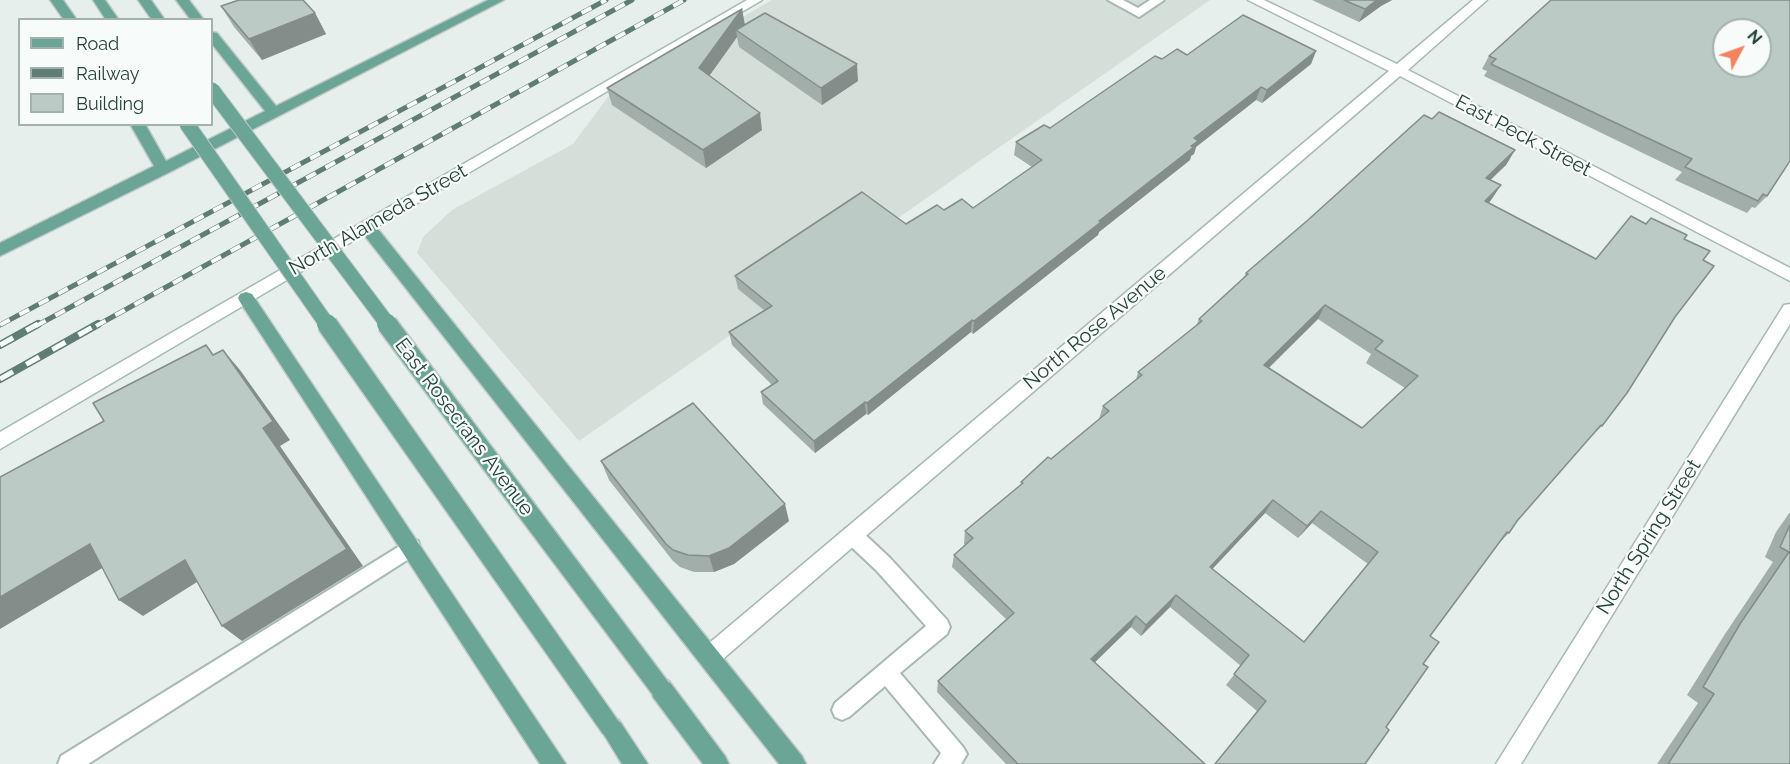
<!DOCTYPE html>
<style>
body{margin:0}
#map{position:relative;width:1790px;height:764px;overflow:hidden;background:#e6efeb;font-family:Raleway,sans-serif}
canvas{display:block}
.legend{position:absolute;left:18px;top:18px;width:195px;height:108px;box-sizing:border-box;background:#f7fbf9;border:2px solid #a3b1ad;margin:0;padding:8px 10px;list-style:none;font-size:18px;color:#24423a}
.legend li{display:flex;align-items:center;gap:12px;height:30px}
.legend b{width:30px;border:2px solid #a3b1ad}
.north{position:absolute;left:1712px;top:18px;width:60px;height:60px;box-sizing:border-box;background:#f7fbf9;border:2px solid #a3b1ad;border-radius:50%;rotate:49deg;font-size:16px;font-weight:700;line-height:24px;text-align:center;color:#24423a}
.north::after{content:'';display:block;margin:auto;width:21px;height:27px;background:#f4845f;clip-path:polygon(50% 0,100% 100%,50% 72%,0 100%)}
</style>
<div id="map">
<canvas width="1790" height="764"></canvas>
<ul class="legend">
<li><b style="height:8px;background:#6aa596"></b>Road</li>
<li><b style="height:8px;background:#5f7d75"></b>Railway</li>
<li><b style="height:16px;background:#bbcac4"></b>Building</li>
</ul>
<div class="north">N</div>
</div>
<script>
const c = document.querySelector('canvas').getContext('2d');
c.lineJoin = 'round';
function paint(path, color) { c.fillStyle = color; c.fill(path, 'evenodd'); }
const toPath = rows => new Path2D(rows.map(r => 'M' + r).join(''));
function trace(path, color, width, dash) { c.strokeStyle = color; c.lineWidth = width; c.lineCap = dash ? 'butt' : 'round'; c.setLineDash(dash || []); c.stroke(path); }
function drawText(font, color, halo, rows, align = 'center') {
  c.font = font + ' Raleway,sans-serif'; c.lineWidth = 4.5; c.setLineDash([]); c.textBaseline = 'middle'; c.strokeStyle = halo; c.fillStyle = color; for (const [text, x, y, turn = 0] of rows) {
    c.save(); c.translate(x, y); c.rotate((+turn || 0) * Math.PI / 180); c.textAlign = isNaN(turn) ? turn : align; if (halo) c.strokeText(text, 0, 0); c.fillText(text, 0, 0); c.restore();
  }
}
paint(toPath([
 [772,0,1210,0,579,441,417,253,423,237,452,210,573,144,611,93]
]), '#d4dfda');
const lane = toPath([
 [1108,0,1123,0,1138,8,1150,0,1164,0,1139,17,1108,0],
 [852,527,859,529,890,558,947,620,950,627,947,634,900,673,963,747,967,754,961,764,934,764,941,753,885,686,849,717,842,720,835,717,832,710,835,703,926,626,876,570,845,541,843,535,845,529,852,527],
 [411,539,418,541,420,547,418,553,88,764,58,764,61,756,411,539]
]);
const street = toPath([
 [1248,0,1264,0,1397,64,1473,0,1487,0,1408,70,1790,268,1790,281,1400,76,717,664,709,668,701,664,698,657,701,650,1389,71,1248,0],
 [1790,304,1790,324,1521,764,1496,764,1784,305,1790,304]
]);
const secondary = toPath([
 [747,0,762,0,0,449,0,432,747,0]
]);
const primary = toPath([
 [50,0,63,0,77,20,64,20,50,0],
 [93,0,105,0,119,20,106,20,93,0],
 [138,0,151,0,165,20,152,20,138,0],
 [176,0,189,0,204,20,191,20,176,0],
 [488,0,504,0,168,173,0,256,0,243,154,166,130,124,145,124,166,161,265,111,212,44,212,32,217,33,276,106,488,0],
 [367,221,373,223,802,756,806,764,779,764,361,231,359,227,361,223,367,221],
 [246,292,252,294,566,764,540,764,240,302,238,298,240,294,246,292],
 [661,678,669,681,725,756,729,764,703,764,653,697,650,689,653,681,661,678],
 [611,717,619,720,648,764,622,764,600,728,603,720,611,717]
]);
trace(lane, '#a8b8b2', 4);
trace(street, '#a8b8b2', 3);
trace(secondary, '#a4bbb3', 3);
trace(primary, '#c2cac8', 3);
paint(lane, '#fff');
paint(street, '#fff');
paint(secondary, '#fff');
paint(primary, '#6aa596');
const railFar1 = toPath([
 [0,325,606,0],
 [36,326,632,0],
 [96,326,684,0]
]);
const rail = toPath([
 [0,345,38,324],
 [0,379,98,324]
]);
trace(railFar1, '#5f7d75', 5);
trace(rail, '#5f7d75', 8);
trace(railFar1, '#f7fbf9', 4, [11]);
trace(rail, '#f7fbf9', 5, [15]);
const primaryBridgeFar1 = toPath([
 [212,90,389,326],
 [187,124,328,326]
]);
const primaryBridge = toPath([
 [327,324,611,728],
 [387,324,661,689]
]);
trace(primaryBridgeFar1, '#c2cac8', 17, []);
trace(primaryBridge, '#c2cac8', 23, []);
trace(primaryBridgeFar1, '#6aa596', 15);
trace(primaryBridge, '#6aa596', 20);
paint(toPath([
 [1312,0,1392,0,1381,6,1359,22],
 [221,6,315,13,326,34,262,60,234,27],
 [742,9,745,25,858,81,822,105,739,47,737,37,709,76,762,130,706,168,612,105,607,88],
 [1316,51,1311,64,1262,103,1256,100,1196,147,1194,154,1191,156,1190,160,1099,232,1098,235,973,334,971,332,868,415,866,414,815,453,763,404,761,392,772,385,732,345,729,332,765,311,738,289,735,276,906,224,973,208,1032,167,1014,155,1016,142,1050,128,1162,59,1187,55],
 [1489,56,1767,196,1755,208,1752,207,1747,213,1675,180,1682,172,1484,76,1487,71,1482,69],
 [1432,119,1515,150,1506,165,1490,180,1501,185,1489,203,1596,259,1646,224,1684,239,1703,260,1675,317,1602,426,1588,439,1517,521,1509,533,1499,543,1430,636,1423,664,1365,764,1215,764,1257,711,1226,685,1241,666,1170,607,1141,636,1131,627,1095,662,1205,764,1006,764,937,692,938,681,1006,619,952,567,954,555,965,545,964,544,965,531,1021,485,1021,482,1051,459,1099,419,1103,406,1136,380,1138,372,1196,326,1199,319,1243,279,1246,273],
 [1318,319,1371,354,1366,363,1405,388,1362,428,1269,368],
 [1265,513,1298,538,1312,523,1368,564,1304,642,1212,569],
 [601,461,789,521,734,564,714,572,694,572,680,567,673,561,609,480],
 [1790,512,1790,764,1657,764,1698,703,1687,695,1725,634,1773,562,1765,557,1776,532]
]), '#a1aea9');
paint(toPath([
 [1377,0,1392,0,1381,6,1359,22,1365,9],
 [742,9,745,27,736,30,737,37,702,86,699,68],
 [315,13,326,34,262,60,249,39],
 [1316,51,1311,64,1262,103,1267,90],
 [857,64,858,81,822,105,821,88],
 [1261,87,1256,100,1196,147,1194,154,1191,156,1190,160,1099,232,1098,235,973,334,974,321,1194,138],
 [760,113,762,130,706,168,703,150],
 [1515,150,1506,165,1477,193,1486,178],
 [1501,185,1491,200,1476,216,1485,201],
 [1325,305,1318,319,1257,379,1264,365],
 [972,320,971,332,868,415,867,403],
 [223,350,240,370,290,440,280,446,363,566,242,641,222,626,263,428],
 [865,402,866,414,815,453,814,441],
 [1273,500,1265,513,1203,579,1210,567],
 [785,504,789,521,734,564,714,572,709,556],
 [1321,511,1312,523,1298,538,1307,526],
 [90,544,114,561,0,629,0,597],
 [185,560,205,577,143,616,119,600],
 [1176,595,1170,607,1141,636,1146,625],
 [1136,616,1131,627,1087,670,1091,659]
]), '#838d89');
const building = toPath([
 [239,0,303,0,315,13,249,39,221,6,239,0],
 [1344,0,1377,0,1365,9,1344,0],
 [1551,0,1790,0,1790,161,1767,196,1763,194,1758,201,1685,167,1692,159,1491,64,1496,59,1489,56,1551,0],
 [1724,30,1760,30,1760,66,1724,66,1724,30],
 [742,9,699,68,760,113,703,150,607,88,742,9],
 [765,13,857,64,821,88,736,30,765,13],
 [1243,15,1316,51,1267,90,1261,87,1194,138,1198,141,1191,146,1194,147,1099,221,1101,222,974,321,972,320,867,403,865,402,814,441,761,392,778,381,729,332,772,306,735,276,862,192,906,224,937,205,944,210,962,199,973,208,1042,160,1016,142,1044,125,1050,128,1155,56,1162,59,1177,49,1187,55,1243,15],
 [1439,112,1515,150,1486,178,1501,185,1485,201,1596,259,1631,216,1646,224,1651,218,1687,235,1684,239,1710,251,1703,260,1714,266,1675,317,1627,393,1602,426,1601,425,1517,521,1509,533,1507,532,1430,636,1439,642,1423,664,1428,667,1386,727,1389,730,1365,764,1215,764,1266,701,1234,674,1249,655,1176,595,1146,625,1136,616,1091,659,1205,764,1018,764,938,681,1014,613,954,555,973,538,965,531,1023,483,1021,482,1048,457,1051,459,1109,411,1103,406,1142,375,1138,372,1202,321,1199,319,1248,274,1246,273,1308,220,1424,115,1432,119,1439,112],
 [1325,305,1383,341,1375,349,1418,376,1362,428,1264,365,1325,305],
 [1273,500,1307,526,1321,511,1378,552,1304,642,1210,567,1273,500],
 [206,345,213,355,223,350,273,421,263,428,347,549,222,626,185,560,119,600,90,544,0,597,0,477,104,421,93,403,206,345],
 [693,403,785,504,729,548,709,556,688,555,673,550,666,544,601,461,693,403],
 [1790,525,1790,764,1668,764,1714,694,1703,687,1740,624,1789,552,1780,547,1790,525]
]);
paint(building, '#bbcac4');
trace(building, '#838d89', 1.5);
drawText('20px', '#24423a', '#f7fbf9', [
 ["East Peck Street",1523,136,28],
 ["North Alameda Street",378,220,-30],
 ["North Rose Avenue",1095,328,-40],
 ["East Rosecrans Avenue",464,427,53],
 ["North Spring Street",1649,537,-58]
]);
</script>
